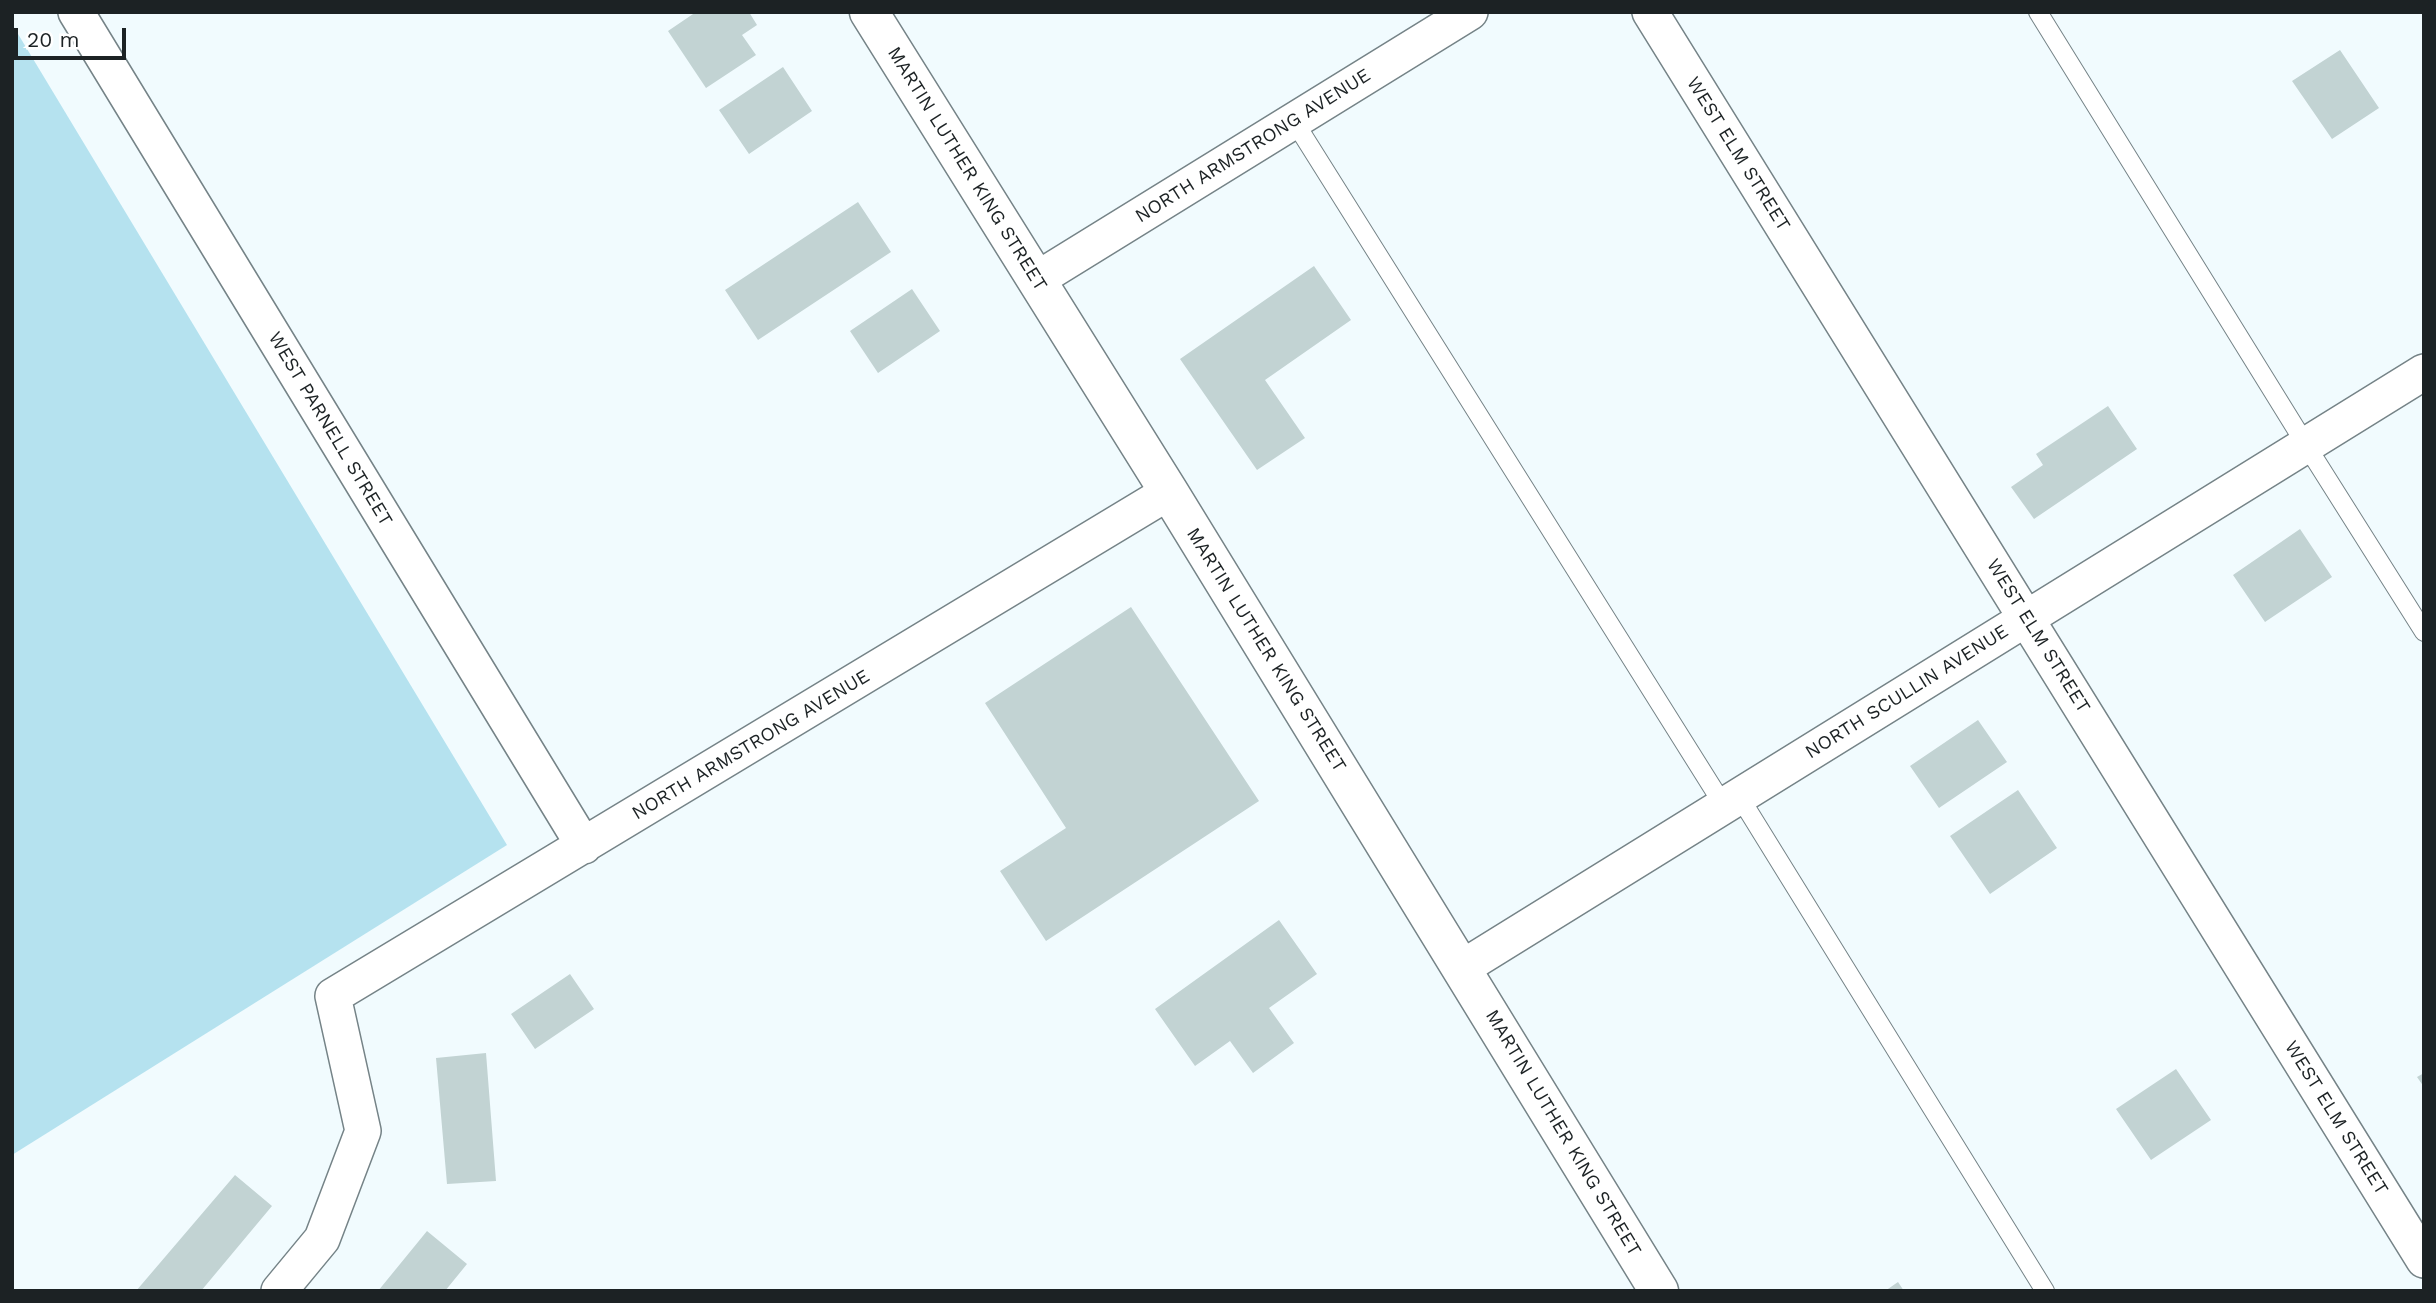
<!DOCTYPE html>
<style>
body{margin:0}
#map{position:relative;width:2436px;height:1303px;overflow:hidden;background:#f1fbfe;font-family:"Work Sans",sans-serif}
canvas{display:block}
.frame{position:absolute;inset:0;border:14px solid #1c2224;pointer-events:none}
.scale{position:absolute;left:14px;top:28px;width:112px;height:32px;box-sizing:border-box;border:4px solid #1c2224;border-top:0;padding-left:9px;font-size:21px;line-height:24px;white-space:nowrap;color:#1c2224;-webkit-text-stroke:5px #fff;paint-order:stroke}
</style>
<div id="map">
<canvas width="2436" height="1303"></canvas>
<div class="frame"></div>
<div class="scale">20 m</div>
</div>
<script>
const c = document.querySelector('canvas').getContext('2d');
c.lineJoin = 'round';
function paint(path, color) { c.fillStyle = color; c.fill(path, 'evenodd'); }
const toPath = rows => new Path2D(rows.map(r => 'M' + r).join(''));
function trace(path, color, width, dash) { c.strokeStyle = color; c.lineWidth = width; c.lineCap = dash ? 'butt' : 'round'; c.setLineDash(dash || []); c.stroke(path); }
function drawText(font, color, halo, rows, align = 'center') {
  c.font = font + ' "Work Sans",sans-serif'; c.lineWidth = 5; c.setLineDash([]); c.textBaseline = 'middle'; c.strokeStyle = halo; c.fillStyle = color; for (const [text, x, y, turn = 0] of rows) {
    c.save(); c.translate(x, y); c.rotate((+turn || 0) * Math.PI / 180); c.textAlign = isNaN(turn) ? turn : align; if (halo) c.strokeText(text, 0, 0); c.fillText(text, 0, 0); c.restore();
  }
}
paint(toPath([
 [12,24,507,845,12,1155]
]), '#b5e2ef');
paint(toPath([
 [696,12,749,12,757,25,742,35,756,55,706,88,668,31],
 [2340,50,2379,108,2332,139,2292,81],
 [783,67,812,111,749,154,719,110],
 [858,202,891,252,758,340,725,290],
 [1314,266,1351,320,1265,380,1305,438,1257,470,1180,359],
 [912,289,940,331,878,373,850,331],
 [2108,406,2137,449,2034,519,2011,487,2043,465,2036,454],
 [2300,529,2332,577,2265,622,2233,575],
 [1131,607,1259,801,1046,941,1000,871,1066,828,985,703],
 [1978,720,2007,762,1939,808,1910,766],
 [2018,790,2057,848,1990,894,1950,836],
 [1279,920,1317,974,1269,1008,1294,1043,1253,1073,1230,1041,1195,1066,1155,1009],
 [570,974,594,1009,535,1049,511,1014],
 [486,1053,496,1181,447,1184,436,1058],
 [2176,1069,2211,1120,2151,1160,2116,1109],
 [2424,1073,2424,1087,2417,1077],
 [235,1175,272,1206,201,1291,136,1291],
 [427,1231,467,1264,445,1291,378,1291],
 [1898,1282,1904,1291,1885,1291]
]), '#c2d3d3');
const service = toPath([
 [2038,12,2306,445,2424,632],
 [1294,121,1724,806],
 [1739,796,2045,1291]
]);
const minor = toPath([
 [76,12,584,846],
 [1650,12,2424,1260],
 [1036,280,1470,12],
 [1462,968,2424,372],
 [279,1291,322,1239,363,1131,333,996,1169,492]
]);
const tertiary = toPath([
 [869,12,1169,492,1659,1291]
]);
trace(service, '#758387', 20);
trace(minor, '#758387', 38);
trace(tertiary, '#758387', 41);
trace(service, '#fff', 18);
trace(minor, '#fff', 35);
trace(tertiary, '#fff', 38);
drawText('19px', '#1c2224', '#fff', [
 ["NORTH ARMSTRONG AVENUE",1253,146,-32],
 ["WEST ELM STREET",1738,154,58],
 ["MARTIN LUTHER KING STREET",967,169,58],
 ["WEST PARNELL STREET",330,429,59],
 ["WEST ELM STREET",2038,636,58],
 ["MARTIN LUTHER KING STREET",1266,650,58],
 ["NORTH SCULLIN AVENUE",1907,692,-32],
 ["NORTH ARMSTRONG AVENUE",751,745,-31],
 ["WEST ELM STREET",2336,1118,58],
 ["MARTIN LUTHER KING STREET",1563,1133,59]
]);
</script>
